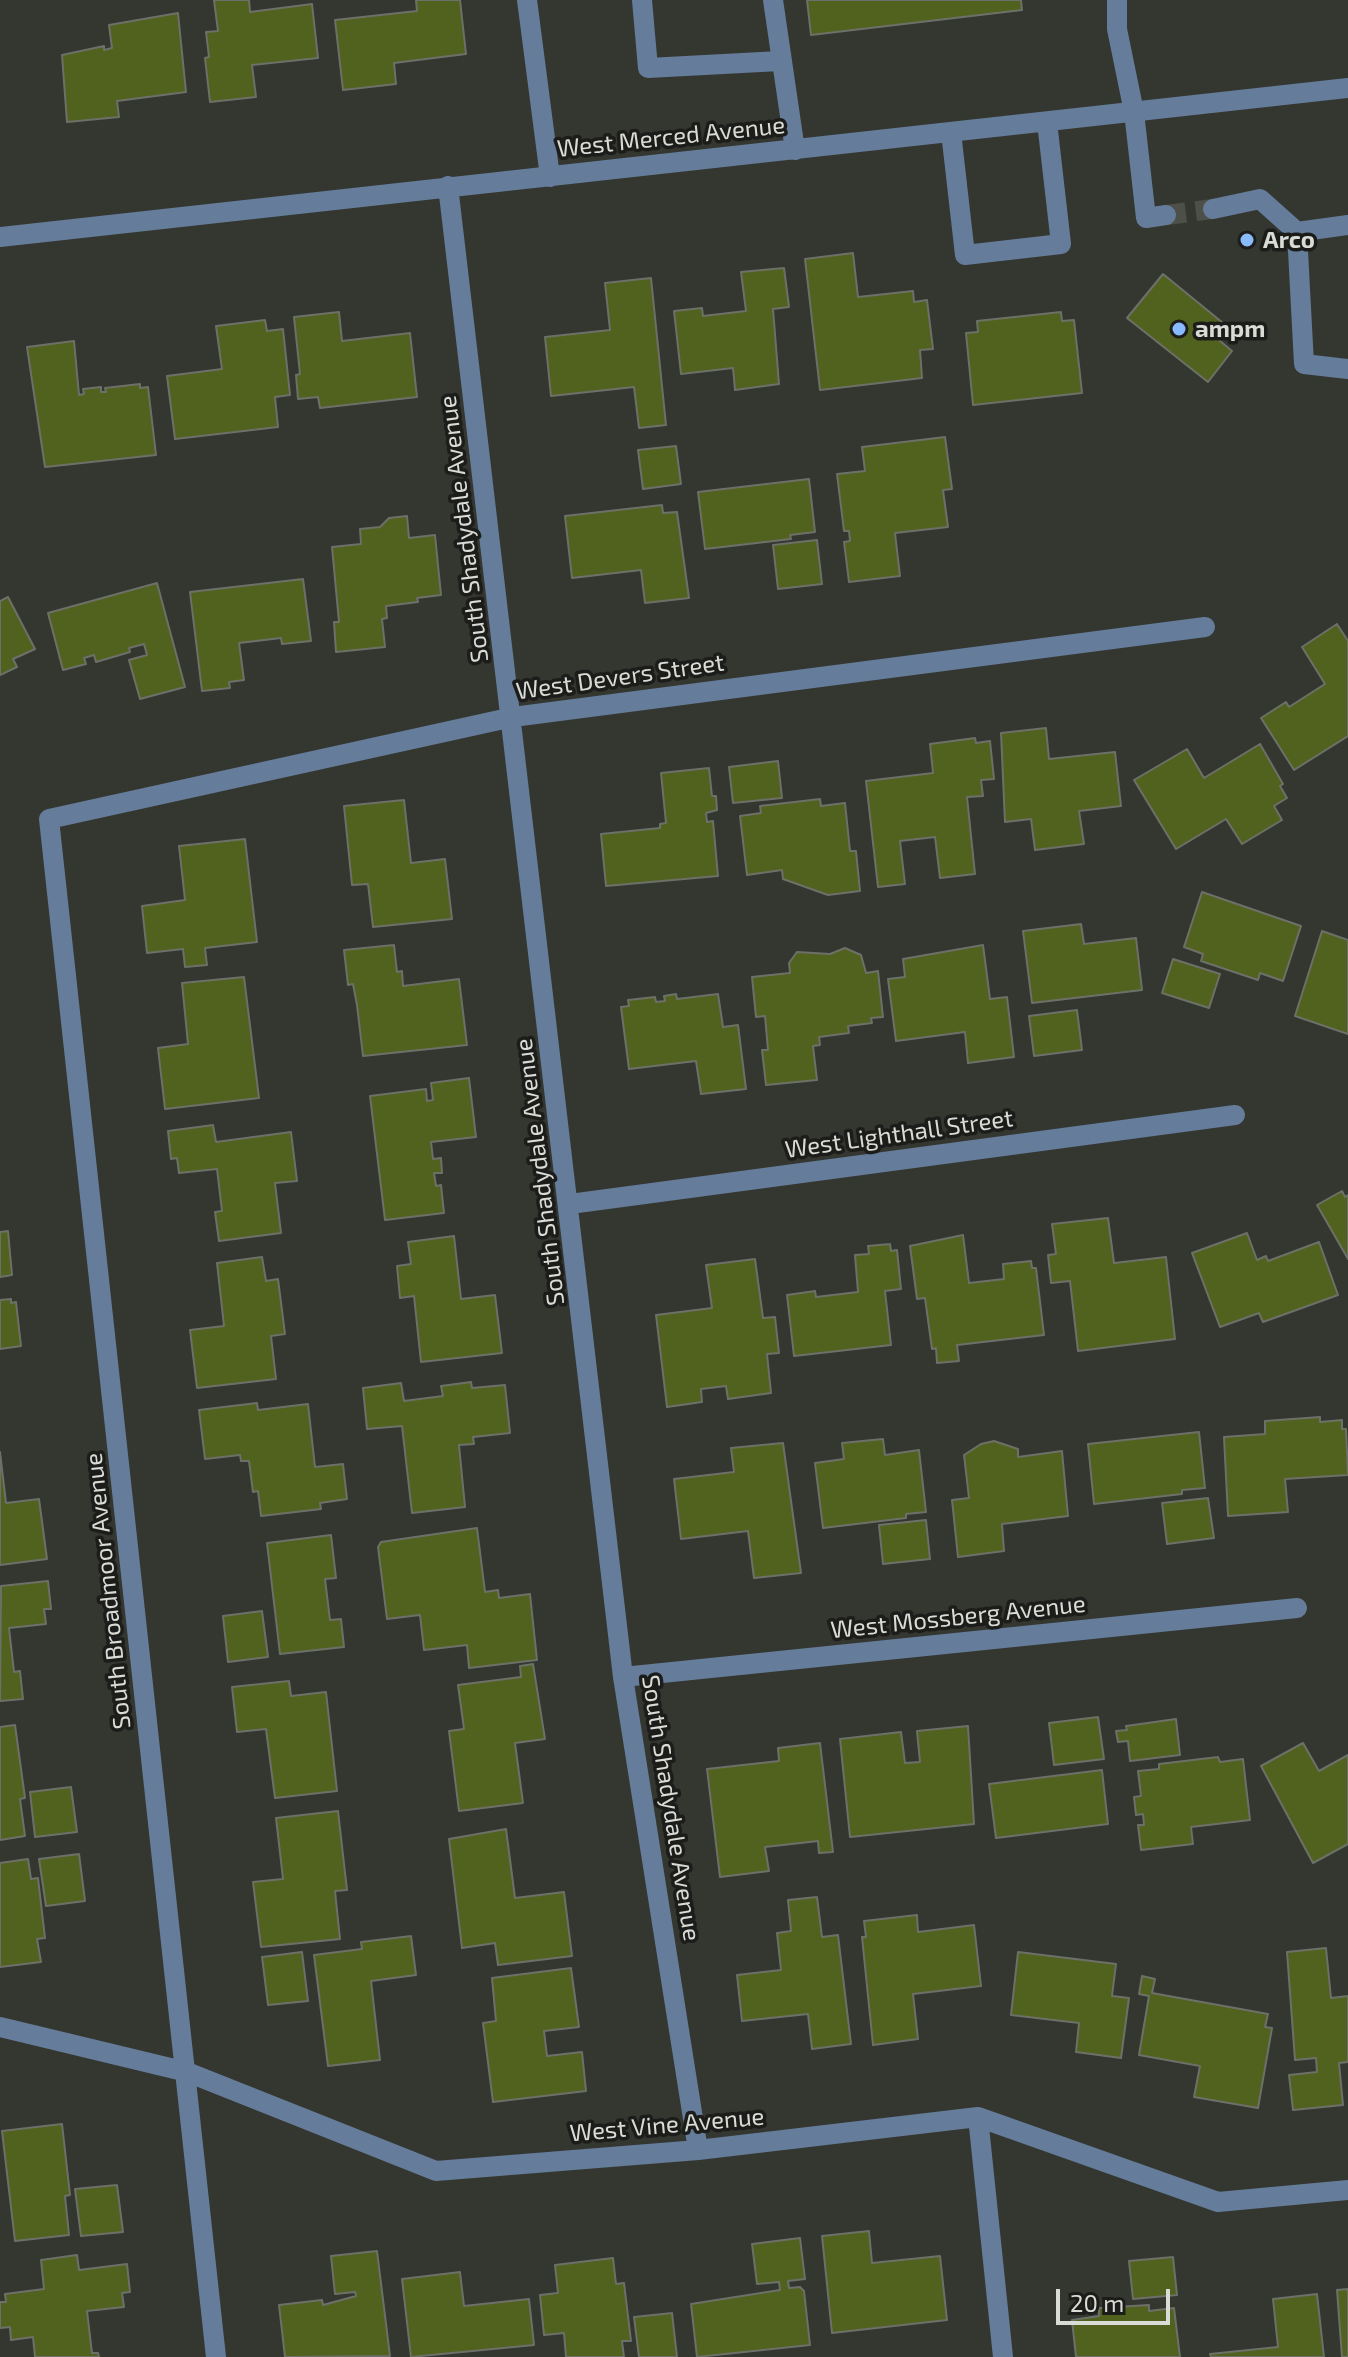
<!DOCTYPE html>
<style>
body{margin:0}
#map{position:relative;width:1348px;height:2357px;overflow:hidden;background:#343630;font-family:"Exo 2",sans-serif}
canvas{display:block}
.scale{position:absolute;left:1056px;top:2289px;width:114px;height:36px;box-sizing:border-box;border:4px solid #d9dbd6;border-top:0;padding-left:10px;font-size:24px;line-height:28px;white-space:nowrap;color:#d9dbd6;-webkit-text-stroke:6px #1c1d1a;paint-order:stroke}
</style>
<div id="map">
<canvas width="1348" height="2357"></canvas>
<div class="scale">20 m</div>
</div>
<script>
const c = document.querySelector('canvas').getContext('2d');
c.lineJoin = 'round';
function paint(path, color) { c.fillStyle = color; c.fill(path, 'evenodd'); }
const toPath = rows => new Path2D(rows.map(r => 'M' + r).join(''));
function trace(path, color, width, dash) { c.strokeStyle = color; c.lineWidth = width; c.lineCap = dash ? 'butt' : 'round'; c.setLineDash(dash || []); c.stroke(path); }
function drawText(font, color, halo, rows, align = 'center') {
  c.font = font + ' "Exo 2",sans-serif'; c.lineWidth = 7; c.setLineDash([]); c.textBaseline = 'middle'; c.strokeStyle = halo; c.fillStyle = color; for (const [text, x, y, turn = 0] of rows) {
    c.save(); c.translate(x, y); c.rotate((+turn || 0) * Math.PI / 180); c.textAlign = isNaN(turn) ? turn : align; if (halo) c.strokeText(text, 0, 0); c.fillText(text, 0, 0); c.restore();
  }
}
const building = toPath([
 [214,0,249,0,250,12,312,4,318,58,252,65,256,97,210,102,205,58,209,57,206,32,218,31,214,0],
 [416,0,460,0,466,54,394,63,396,84,343,90,335,20,417,11,416,0],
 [807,0,1021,0,1022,10,811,35,807,0],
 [178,13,186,92,117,101,119,117,67,122,62,55,104,46,104,50,112,48,109,25,178,13],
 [853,253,858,297,913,291,914,302,927,300,933,349,920,350,922,378,820,390,805,259,853,253],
 [784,268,789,307,773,309,779,384,735,390,733,368,681,374,674,311,702,308,703,316,746,311,741,272,784,268],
 [1163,274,1223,323,1213,335,1232,351,1208,382,1127,318,1163,274],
 [651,278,666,425,639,428,634,387,551,396,545,337,610,330,605,283,651,278],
 [339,312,342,341,410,333,417,397,320,408,318,397,298,399,296,375,300,374,294,317,339,312],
 [1061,312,1062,321,1074,320,1082,393,973,405,966,333,978,332,977,321,1061,312],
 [265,320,267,331,283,329,290,395,275,397,278,427,175,439,167,376,222,369,216,326,265,320],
 [74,341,79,395,84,394,83,389,101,387,101,392,106,392,105,388,140,384,140,388,148,387,156,455,45,467,27,347,74,341],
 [945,437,952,489,943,490,948,527,895,533,900,576,849,582,844,542,850,541,849,531,844,531,837,474,865,471,862,447,945,437],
 [676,446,681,484,643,489,638,450,676,446],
 [809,479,815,532,790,535,791,539,705,549,698,492,809,479],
 [662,505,663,513,677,512,689,598,645,603,641,570,572,578,565,516,662,505],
 [407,516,409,538,435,535,441,595,417,598,418,602,386,606,387,618,382,619,385,647,336,652,334,622,339,622,332,547,361,544,360,529,380,527,389,518,407,516],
 [817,540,822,584,778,589,773,545,817,540],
 [303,579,311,641,282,644,281,638,239,643,244,680,229,682,230,688,202,691,190,592,303,579],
 [157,583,185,687,140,699,129,660,147,655,144,644,129,648,130,652,96,662,94,655,84,658,86,664,63,670,48,613,157,583],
 [8,597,35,649,13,659,17,667,0,675,0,601,8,597],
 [1337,624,1348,641,1348,736,1294,770,1261,718,1286,702,1289,707,1325,684,1302,647,1337,624],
 [1046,728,1049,759,1115,752,1121,806,1079,811,1084,844,1035,850,1031,819,1005,822,1001,733,1046,728],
 [975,738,976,743,990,741,994,779,981,780,983,796,967,797,975,874,940,878,935,837,900,841,905,884,878,887,866,781,933,773,930,744,975,738],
 [1260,744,1283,784,1280,786,1287,798,1274,806,1282,820,1242,844,1226,819,1176,849,1134,780,1187,749,1204,778,1260,744],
 [778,761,782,798,733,803,729,767,778,761],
 [709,768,712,796,716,796,717,810,706,813,707,822,713,821,718,876,606,886,601,834,660,828,660,824,666,823,661,773,709,768],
 [820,799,821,806,845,803,850,851,856,851,860,891,828,895,783,879,782,870,747,875,740,816,761,813,760,806,820,799],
 [404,800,411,863,445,859,452,919,373,927,368,884,352,885,344,806,404,800],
 [245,839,257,942,205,948,207,965,185,967,183,949,147,953,142,906,185,900,179,846,245,839],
 [1202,892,1301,926,1283,981,1260,973,1258,980,1201,961,1203,954,1184,947,1202,892],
 [1081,924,1084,944,1136,938,1142,990,1032,1003,1023,931,1081,924],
 [1322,931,1348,940,1348,1034,1295,1016,1322,931],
 [394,945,397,972,402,971,403,986,459,979,467,1045,363,1056,357,1005,353,984,348,985,344,950,394,945],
 [983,945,990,999,1007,997,1014,1057,968,1063,965,1032,896,1041,888,979,905,977,903,959,983,945],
 [845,948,861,955,866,973,878,971,883,1017,871,1018,872,1023,848,1026,849,1033,819,1037,820,1045,813,1046,817,1080,766,1085,762,1050,768,1050,765,1016,756,1017,752,977,790,973,789,963,797,952,830,954,845,948],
 [1173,959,1220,974,1209,1008,1162,993,1173,959],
 [244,977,259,1098,165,1109,158,1048,188,1044,182,983,244,977],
 [676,994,677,999,718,994,723,1027,738,1025,746,1089,701,1094,696,1061,629,1069,621,1007,629,1006,628,1000,655,997,656,1002,665,1001,664,996,676,994],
 [1077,1010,1082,1050,1034,1056,1029,1016,1077,1010],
 [469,1078,476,1137,431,1142,433,1159,441,1158,442,1173,434,1173,436,1186,441,1185,444,1213,385,1220,370,1096,426,1089,427,1101,433,1100,431,1083,469,1078],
 [213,1125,216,1142,291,1132,297,1181,275,1183,281,1233,219,1241,215,1212,222,1211,217,1169,179,1173,177,1158,171,1159,168,1131,213,1125],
 [1342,1191,1345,1197,1348,1195,1348,1259,1317,1205,1342,1191],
 [1108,1218,1114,1263,1166,1257,1175,1339,1078,1351,1070,1281,1051,1283,1048,1255,1056,1254,1052,1224,1108,1218],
 [8,1231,12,1275,0,1277,0,1232,8,1231],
 [1247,1233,1257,1260,1266,1256,1268,1261,1319,1242,1338,1295,1263,1322,1259,1313,1220,1327,1192,1253,1247,1233],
 [963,1235,969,1283,1004,1279,1003,1264,1031,1261,1032,1268,1036,1268,1044,1335,957,1345,959,1361,937,1363,936,1348,932,1349,925,1298,917,1299,910,1246,963,1235],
 [454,1236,461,1299,495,1295,502,1353,421,1362,414,1296,400,1298,397,1266,411,1264,408,1242,454,1236],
 [890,1244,891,1251,897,1250,901,1289,885,1291,891,1345,794,1356,787,1295,815,1291,816,1297,858,1292,855,1255,869,1254,868,1246,890,1244],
 [262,1257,266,1281,278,1279,285,1334,271,1336,276,1379,197,1388,190,1330,224,1326,217,1263,262,1257],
 [755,1259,763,1318,775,1317,779,1353,767,1354,771,1393,728,1399,726,1386,701,1389,702,1402,667,1407,656,1315,712,1308,706,1265,755,1259],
 [11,1299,11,1303,16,1302,21,1346,0,1349,0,1300,11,1299],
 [471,1382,472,1388,505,1385,510,1433,473,1437,474,1444,459,1445,465,1507,412,1513,402,1426,367,1429,363,1388,401,1383,404,1401,443,1396,441,1386,471,1382],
 [257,1403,258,1410,308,1404,315,1467,343,1464,347,1499,320,1503,321,1509,261,1516,258,1491,253,1492,249,1461,241,1461,240,1455,205,1459,199,1410,257,1403],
 [1320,1417,1320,1422,1342,1420,1342,1429,1346,1429,1348,1475,1285,1479,1288,1512,1228,1516,1224,1437,1265,1434,1265,1421,1320,1417],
 [1199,1432,1205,1488,1182,1490,1182,1494,1094,1504,1088,1444,1199,1432],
 [883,1439,885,1455,919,1450,926,1512,906,1514,906,1518,823,1528,815,1463,844,1459,842,1443,883,1439],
 [994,1441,1018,1449,1018,1457,1062,1451,1068,1516,1002,1524,1004,1551,958,1557,952,1500,969,1498,964,1455,981,1444,994,1441],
 [783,1443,801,1573,754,1578,748,1531,681,1539,674,1479,734,1472,731,1448,783,1443],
 [0,1452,6,1503,39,1499,47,1559,0,1565,0,1452],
 [1208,1498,1214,1538,1167,1544,1162,1503,1208,1498],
 [926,1520,930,1559,883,1564,879,1525,926,1520],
 [477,1528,485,1592,498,1590,499,1598,530,1594,537,1660,469,1668,467,1645,424,1650,420,1615,387,1619,378,1547,381,1542,477,1528],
 [331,1535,336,1578,325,1579,330,1620,341,1619,344,1647,280,1654,267,1543,331,1535],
 [48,1581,51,1609,44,1609,46,1624,9,1628,14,1672,20,1671,23,1699,0,1701,1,1586,48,1581],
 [262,1611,268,1657,228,1662,223,1616,262,1611],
 [533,1664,545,1739,515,1743,523,1803,459,1811,449,1731,464,1729,458,1685,521,1677,520,1666,533,1664],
 [289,1681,291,1696,326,1692,337,1791,275,1798,266,1729,237,1732,232,1687,289,1681],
 [1098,1717,1104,1759,1054,1765,1049,1723,1098,1717],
 [1176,1719,1180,1755,1130,1761,1128,1741,1118,1742,1116,1731,1127,1730,1126,1726,1176,1719],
 [15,1725,25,1798,20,1799,25,1836,0,1840,0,1727,15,1725],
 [968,1726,974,1824,850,1837,840,1739,901,1732,905,1763,920,1762,917,1731,968,1726],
 [820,1743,833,1852,819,1853,818,1841,765,1847,769,1871,720,1877,707,1769,779,1761,778,1748,820,1743],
 [1303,1743,1319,1771,1348,1755,1348,1844,1313,1863,1261,1766,1303,1743],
 [1218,1757,1220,1762,1243,1759,1250,1820,1191,1827,1193,1844,1141,1850,1138,1825,1144,1825,1143,1814,1136,1815,1134,1797,1141,1796,1138,1771,1159,1769,1159,1764,1218,1757],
 [1102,1770,1108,1824,996,1838,989,1784,1102,1770],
 [71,1787,77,1832,35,1837,30,1792,71,1787],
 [338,1811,347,1890,335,1891,340,1939,261,1947,253,1882,283,1879,276,1818,338,1811],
 [506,1829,515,1898,564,1892,572,1956,498,1965,495,1943,462,1948,449,1839,506,1829],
 [79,1854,85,1901,46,1906,39,1859,79,1854],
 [28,1859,31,1879,38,1878,45,1938,37,1939,41,1962,0,1967,0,1863,28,1859],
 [817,1897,822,1937,838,1935,851,2044,812,2049,808,2014,742,2021,737,1975,781,1970,777,1933,791,1931,788,1900,817,1897],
 [917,1915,918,1932,974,1925,981,1986,913,1994,918,2039,873,2045,862,1937,866,1937,864,1921,917,1915],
 [411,1936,416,1975,371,1981,380,2060,328,2066,314,1955,362,1949,361,1942,411,1936],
 [1326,1948,1331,1998,1348,1996,1348,2062,1339,2063,1343,2105,1293,2110,1289,2075,1317,2072,1316,2058,1295,2060,1287,1952,1326,1948],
 [302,1952,308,2001,268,2005,262,1957,302,1952],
 [1018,1952,1116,1964,1112,1996,1129,1998,1121,2058,1076,2052,1079,2023,1011,2015,1018,1952],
 [571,1968,579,2027,544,2031,547,2056,582,2052,586,2091,493,2102,483,2023,496,2021,492,1978,571,1968],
 [1142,1976,1155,1979,1152,1993,1268,2014,1265,2027,1272,2028,1258,2108,1194,2097,1200,2066,1139,2055,1149,1996,1139,1994,1142,1976],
 [62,2124,70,2195,65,2196,69,2235,15,2241,2,2131,62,2124],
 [117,2185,123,2232,81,2236,75,2189,117,2185],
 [869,2231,872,2263,940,2256,947,2320,832,2333,822,2236,869,2231],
 [800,2238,805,2279,788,2281,789,2288,800,2287,804,2291,810,2345,697,2357,691,2304,780,2290,779,2282,757,2284,752,2244,800,2238],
 [377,2251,390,2356,285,2357,279,2305,322,2300,323,2305,356,2296,355,2292,335,2294,331,2256,377,2251],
 [77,2255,79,2270,127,2264,130,2292,122,2293,124,2307,87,2311,92,2353,98,2353,99,2357,35,2357,33,2337,11,2340,10,2327,0,2328,0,2302,6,2302,5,2294,44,2289,41,2260,77,2255],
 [1173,2257,1177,2295,1133,2299,1129,2261,1173,2257],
 [613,2258,616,2284,624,2283,631,2341,622,2341,624,2357,566,2357,564,2333,544,2335,540,2295,558,2293,555,2265,613,2258],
 [460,2272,464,2306,529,2299,534,2345,411,2357,402,2279,460,2272],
 [1348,2289,1348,2357,1342,2357,1337,2290,1348,2289],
 [1317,2294,1324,2357,1211,2357,1210,2354,1278,2347,1273,2299,1317,2294],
 [1149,2305,1149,2311,1174,2308,1180,2357,1076,2357,1072,2320,1099,2316,1099,2308,1149,2305],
 [672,2313,677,2357,639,2357,634,2317,672,2313]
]);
paint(building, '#50621d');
trace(building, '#6d7068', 2);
trace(toPath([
 [1166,215,1213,209]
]), '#4d4f49', 20, [20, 10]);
trace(toPath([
 [527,0,550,177],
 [642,0,648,68,780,61],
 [773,0,795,150],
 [1117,0,1117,29,1134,112,1146,218,1166,215],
 [951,132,965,255,1061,244,1047,122],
 [448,186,623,1677,698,2150],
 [1213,209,1260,199,1297,232,1304,364,1348,369],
 [1297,232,1348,225],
 [0,237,1348,88],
 [570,1204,1235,1115],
 [623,1677,1297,1608],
 [0,2027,187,2072,436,2171,698,2150,978,2117,1218,2202,1348,2190],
 [978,2117,1003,2357],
 [216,2357,49,819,513,717,1205,627]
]), '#657c9a', 20);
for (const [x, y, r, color] of [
 [1247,240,8,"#89bafc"],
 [1179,329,8,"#89bafc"]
]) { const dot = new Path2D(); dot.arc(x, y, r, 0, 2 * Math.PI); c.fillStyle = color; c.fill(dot); trace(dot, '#1c1d1a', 3); }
drawText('24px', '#d9dbd6', '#1c1d1a', [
 ["West Merced Avenue",671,137,-6],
 ["South Shadydale Avenue",464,529,-97],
 ["West Devers Street",620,677,-8],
 ["West Lighthall Street",899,1134,-8],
 ["South Shadydale Avenue",540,1172,-97],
 ["South Broadmoor Avenue",108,1591,-96],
 ["West Mossberg Avenue",958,1617,-6],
 ["South Shadydale Avenue",671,1808,81],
 ["West Vine Avenue",667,2125,-5]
]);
drawText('bold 24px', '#d9dbd6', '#1c1d1a', [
 ["Arco",1263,240],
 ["ampm",1195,329]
], 'left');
</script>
